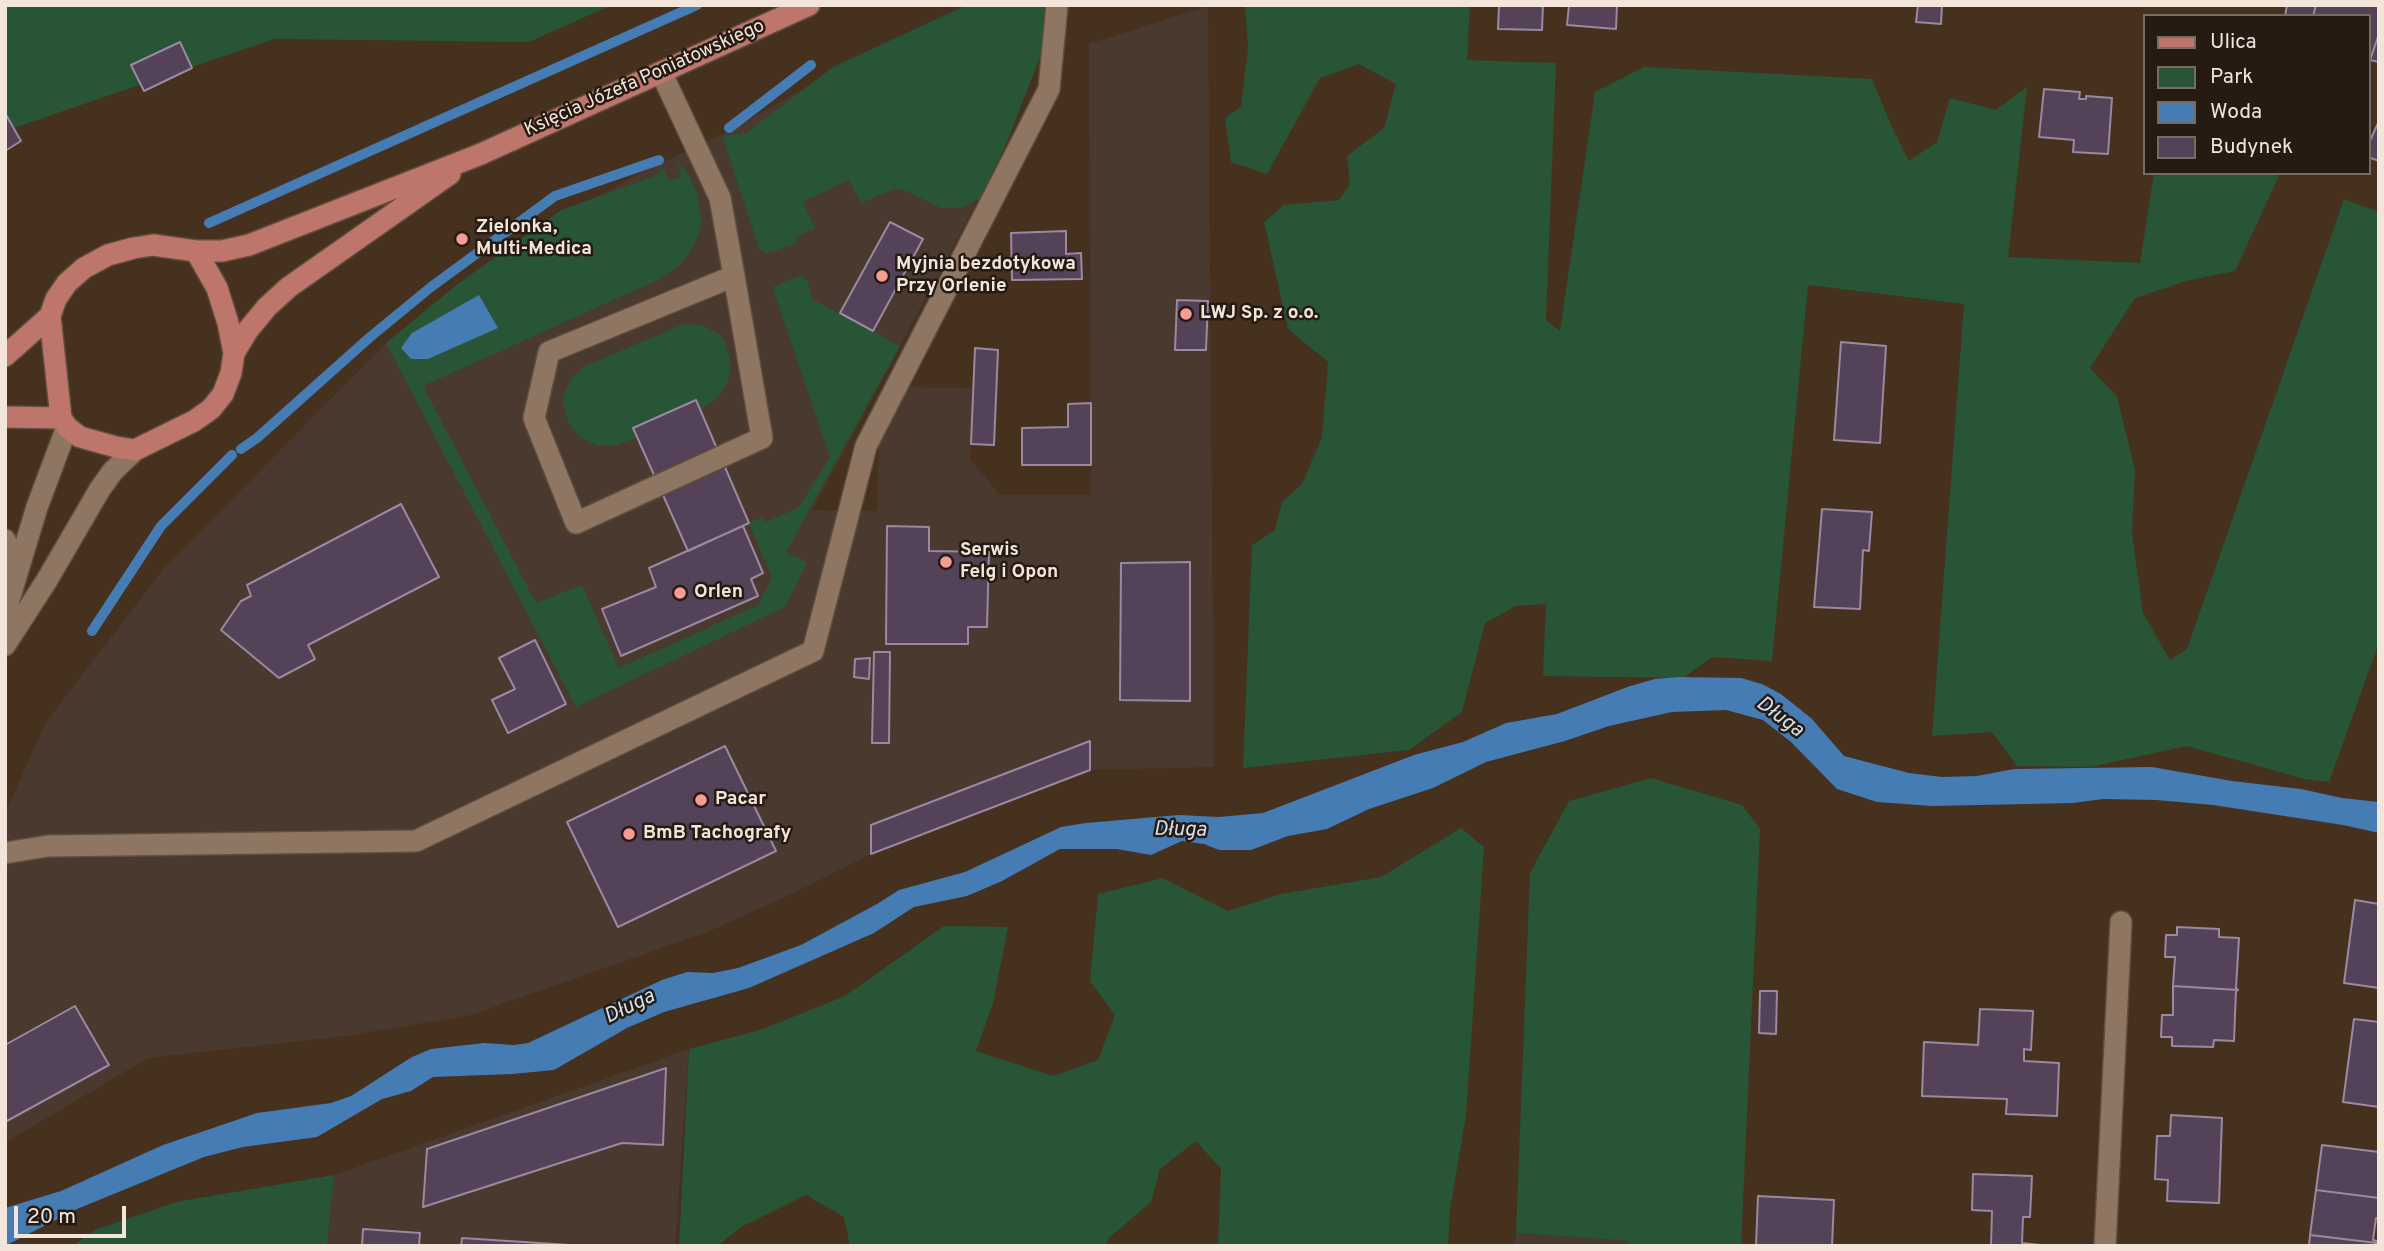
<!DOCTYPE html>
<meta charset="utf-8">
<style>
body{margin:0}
#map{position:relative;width:2384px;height:1251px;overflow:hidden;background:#46301e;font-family:Overpass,sans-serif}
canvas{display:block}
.frame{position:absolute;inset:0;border:7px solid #f3e5da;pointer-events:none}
.legend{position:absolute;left:2143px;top:14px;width:228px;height:161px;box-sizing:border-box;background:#251b13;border:2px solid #776c63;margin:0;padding:9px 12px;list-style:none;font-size:21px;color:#f3e5da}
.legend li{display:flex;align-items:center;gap:14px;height:35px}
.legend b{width:35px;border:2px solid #776c63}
.scale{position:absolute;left:14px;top:1206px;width:112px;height:32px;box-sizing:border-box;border:4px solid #f3e5da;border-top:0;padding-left:9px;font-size:21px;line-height:24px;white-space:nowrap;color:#f3e5da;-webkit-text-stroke:5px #251b13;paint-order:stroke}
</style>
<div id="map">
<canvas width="2384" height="1251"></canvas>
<div class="frame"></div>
<ul class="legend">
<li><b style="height:9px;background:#be756c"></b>Ulica</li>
<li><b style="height:19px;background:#275535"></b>Park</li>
<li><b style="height:19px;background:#447cb3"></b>Woda</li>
<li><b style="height:19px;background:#534258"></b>Budynek</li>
</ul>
<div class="scale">20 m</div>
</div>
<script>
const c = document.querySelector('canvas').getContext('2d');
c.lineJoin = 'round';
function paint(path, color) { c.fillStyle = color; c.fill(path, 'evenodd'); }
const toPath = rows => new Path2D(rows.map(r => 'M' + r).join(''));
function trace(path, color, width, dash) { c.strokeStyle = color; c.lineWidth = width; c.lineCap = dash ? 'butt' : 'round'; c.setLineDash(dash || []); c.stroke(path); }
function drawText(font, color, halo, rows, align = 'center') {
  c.font = font + ' Overpass,sans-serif'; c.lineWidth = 5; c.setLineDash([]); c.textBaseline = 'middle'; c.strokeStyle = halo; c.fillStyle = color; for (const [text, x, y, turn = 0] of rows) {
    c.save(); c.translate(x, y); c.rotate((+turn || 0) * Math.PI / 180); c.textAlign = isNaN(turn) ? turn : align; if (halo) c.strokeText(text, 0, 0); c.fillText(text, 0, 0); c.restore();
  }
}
paint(toPath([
 [1208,6,1214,767,1090,770,871,854,800,890,710,931,471,1015,346,1036,148,1058,5,1143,5,813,46,722,164,568,386,343,532,235,634,176,731,130,864,54,975,206,812,510,877,511,879,442,909,387,973,388,970,459,1000,495,1091,495,1089,44],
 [689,1049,675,1246,327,1246,334,1175],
 [1516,1233,1631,1241,1631,1246,1514,1246]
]), '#4a392e');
paint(toPath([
 [5,5,612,5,529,42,274,39,5,131],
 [967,5,1052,5,1041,54,1008,140,980,199,960,208,941,208,907,191,894,189,861,203,849,180,803,202,815,228,797,237,796,244,771,252,765,253,759,248,722,136,746,133,833,67],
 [1245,5,1470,5,1467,60,1556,63,1546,320,1560,331,1595,92,1644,67,1872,79,1891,125,1909,161,1937,142,1950,98,1996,110,2027,87,2008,257,2140,263,2154,173,2273,173,2279,176,2235,271,2186,281,2135,298,2090,368,2117,396,2135,470,2132,533,2143,613,2170,660,2187,649,2344,199,2379,212,2379,643,2329,782,2304,779,2187,746,2090,767,2017,766,1992,732,1932,736,1964,304,1808,285,1772,661,1712,657,1683,678,1543,676,1546,604,1516,606,1485,623,1462,712,1409,750,1243,768,1252,545,1275,530,1282,502,1302,484,1322,437,1328,362,1288,329,1264,222,1284,205,1339,200,1350,184,1347,156,1384,128,1396,84,1359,64,1320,78,1267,174,1231,162,1225,118,1241,107,1248,48],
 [677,161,688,174,697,192,702,220,700,231,691,251,679,266,660,279,423,386,536,603,582,585,619,668,758,605,772,578,749,523,762,517,765,522,798,508,830,457,774,292,774,286,800,276,804,277,808,281,812,299,900,346,786,552,807,563,785,607,576,707,386,343,455,286,561,210,655,176,663,168,669,181,682,176],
 [684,324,702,325,720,335,725,342,730,360,730,370,728,381,718,397,702,409,616,446,598,446,580,437,568,422,563,404,563,396,573,376,587,365],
 [1651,778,1742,805,1760,829,1741,1246,1631,1246,1630,1241,1516,1233,1530,873,1569,801],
 [1461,828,1484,847,1466,1116,1450,1210,1448,1246,1218,1246,1221,1169,1196,1141,1160,1169,1151,1202,1109,1238,1106,1246,850,1246,844,1217,806,1195,743,1226,717,1246,679,1246,689,1049,763,1029,845,996,944,926,1008,927,993,1003,976,1051,1053,1076,1098,1060,1115,1015,1090,981,1098,894,1163,878,1228,911,1281,894,1381,877],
 [334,1175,327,1246,72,1246,95,1230,176,1202]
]), '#275535');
paint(toPath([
 [479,295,498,328,428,359,411,359,401,348,412,333],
 [1679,677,1741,678,1762,684,1781,694,1812,719,1844,756,1909,773,1942,777,1977,776,2014,769,2152,767,2232,781,2301,789,2342,798,2379,802,2379,833,2343,825,2213,805,2156,800,2103,799,2073,803,1932,806,1877,802,1837,789,1791,742,1763,720,1726,710,1672,712,1609,726,1565,741,1486,762,1433,788,1369,809,1327,829,1288,836,1251,850,1219,850,1204,844,1182,841,1151,855,1117,849,1060,849,1002,881,967,896,914,907,874,933,749,988,664,1012,627,1028,554,1070,512,1074,433,1077,411,1091,382,1099,317,1137,243,1147,204,1157,77,1209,5,1246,5,1208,61,1191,163,1145,257,1113,331,1103,351,1096,412,1057,431,1049,484,1043,514,1045,528,1043,662,980,687,972,713,973,738,968,801,945,877,904,899,890,965,872,1061,827,1086,823,1179,815,1219,817,1263,813,1414,755,1463,742,1506,723,1557,714,1630,686,1655,679]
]), '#447cb3');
trace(toPath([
 [729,128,811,65],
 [209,223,697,5],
 [241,449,257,438,369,338,431,287,555,196,659,160],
 [92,631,161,526,232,455]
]), '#447cb3', 10);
const building = toPath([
 [1499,5,1543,5,1542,30,1498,29,1499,5],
 [1569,5,1617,5,1616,29,1567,25,1569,5],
 [1918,5,1942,5,1941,24,1916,22,1918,5],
 [2287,5,2316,5,2313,16,2285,16,2287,5],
 [2316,5,2379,5,2379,34,2368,66,2368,16,2313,16,2316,5],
 [2379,34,2379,62,2370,60,2379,34],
 [180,42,192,68,144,91,131,65,180,42],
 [2044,89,2080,92,2079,99,2086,99,2086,96,2112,98,2108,154,2073,152,2074,140,2039,137,2044,89],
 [5,113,21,141,5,151,5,113],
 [2379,121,2379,161,2368,157,2368,145,2379,121],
 [890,222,923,239,873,331,840,313,890,222],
 [1066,231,1066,254,1081,253,1082,279,1012,280,1011,233,1066,231],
 [1177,300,1208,301,1206,350,1175,350,1177,300],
 [1841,342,1886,346,1880,443,1834,440,1841,342],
 [975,348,998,350,994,445,971,444,975,348],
 [696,400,749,523,688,551,633,428,696,400],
 [1091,403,1091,465,1022,465,1022,428,1068,427,1068,404,1091,403],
 [401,504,439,577,308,645,315,659,279,678,221,630,241,601,251,596,247,585,401,504],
 [1822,509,1872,512,1869,551,1863,550,1860,609,1814,607,1822,509],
 [743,526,763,573,751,579,758,596,621,656,602,609,656,587,649,568,743,526],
 [887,526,929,527,929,551,989,552,987,627,968,627,968,644,886,644,887,526],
 [1190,562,1190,701,1120,700,1121,563,1190,562],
 [535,640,566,704,508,733,492,700,515,689,499,658,535,640],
 [874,652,890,652,889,743,872,743,874,652],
 [870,658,869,679,854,677,855,659,870,658],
 [1090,741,1090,770,871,854,871,825,1090,741],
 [725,746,776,851,618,927,567,822,725,746],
 [2355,900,2379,904,2379,988,2344,983,2355,900],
 [2177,927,2219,929,2219,937,2239,938,2236,988,2238,990,2173,986,2175,957,2165,957,2166,935,2177,935,2177,927],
 [2173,986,2238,990,2236,991,2234,1041,2214,1040,2213,1047,2172,1046,2172,1037,2161,1037,2162,1015,2173,1015,2173,986],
 [1760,991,1777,991,1776,1034,1759,1033,1760,991],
 [75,1006,109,1065,5,1122,5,1045,75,1006],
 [1980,1009,2033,1011,2031,1050,2024,1049,2024,1061,2059,1063,2057,1116,2006,1114,2007,1099,1922,1096,1924,1042,1978,1045,1980,1009],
 [2354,1019,2379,1022,2379,1107,2343,1102,2354,1019],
 [666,1068,663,1145,622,1143,423,1207,427,1149,666,1068],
 [2171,1115,2222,1118,2219,1203,2167,1201,2168,1180,2155,1179,2157,1136,2170,1136,2171,1115],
 [2322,1145,2379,1152,2379,1198,2316,1190,2322,1145],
 [1973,1174,2032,1176,2030,1217,2023,1217,2022,1243,2050,1246,1991,1246,1992,1211,1972,1210,1973,1174],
 [2316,1190,2379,1198,2379,1218,2376,1218,2373,1240,2377,1241,2377,1243,2310,1235,2316,1190],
 [1758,1196,1834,1200,1832,1246,1756,1246,1758,1196],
 [363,1229,420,1233,419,1246,362,1246,363,1229],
 [2310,1235,2377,1243,2372,1246,2309,1246,2310,1235],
 [462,1238,585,1246,461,1246,462,1238]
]);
paint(building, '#534258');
trace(building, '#9b88a1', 2);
const minor = toPath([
 [661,72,720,198,734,276,762,438,576,523,534,418,549,352,734,276],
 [5,540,10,552,14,576],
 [5,613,37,507,67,427],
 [5,645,47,580,100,489,113,471,135,450],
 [5,853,48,846,416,841,813,651,866,446,1049,89,1057,5],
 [2105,1246,2121,922]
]);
const major = toPath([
 [196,251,217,288,228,323,234,353,231,373,223,394,211,409,194,421,135,450,116,447,80,437,67,427,61,418,50,316,56,299,67,283,84,268,108,255,134,248,153,245,196,251,222,251,249,245,481,154,809,5],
 [234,353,248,330,267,307,289,287,450,174],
 [5,356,50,316],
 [5,417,61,418]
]);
trace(minor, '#604d3d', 24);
trace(major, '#604d3d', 24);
trace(minor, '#8f7662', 21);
trace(major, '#be756c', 21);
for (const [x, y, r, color] of [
 [462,239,7,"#f59c95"],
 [882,276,7,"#f59c95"],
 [1186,314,7,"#f59c95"],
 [946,562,7,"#f59c95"],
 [680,593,7,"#f59c95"],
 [701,800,7,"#f59c95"],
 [629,834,7,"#f59c95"]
]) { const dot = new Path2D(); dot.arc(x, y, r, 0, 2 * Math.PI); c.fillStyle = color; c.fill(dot); trace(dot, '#251b13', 2.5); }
drawText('19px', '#f3e5da', '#251b13', [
 ["Księcia Józefa Poniatowskiego",645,79,-24]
]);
drawText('bold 19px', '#f3e5da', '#251b13', [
 ["Zielonka,",476,228],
 ["Multi-Medica",476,250],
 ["Myjnia bezdotykowa",896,265],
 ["Przy Orlenie",896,287],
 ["LWJ Sp. z o.o.",1200,314],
 ["Serwis",960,551],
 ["Felg i Opon",960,573],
 ["Orlen",694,593],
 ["Pacar",715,800],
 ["BmB Tachografy",643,834]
], 'left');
drawText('italic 21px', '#d2e1f1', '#251b13', [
 ["Długa",1779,718,37],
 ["Długa",1180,831,1],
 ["Długa",630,1008,-26]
]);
</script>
